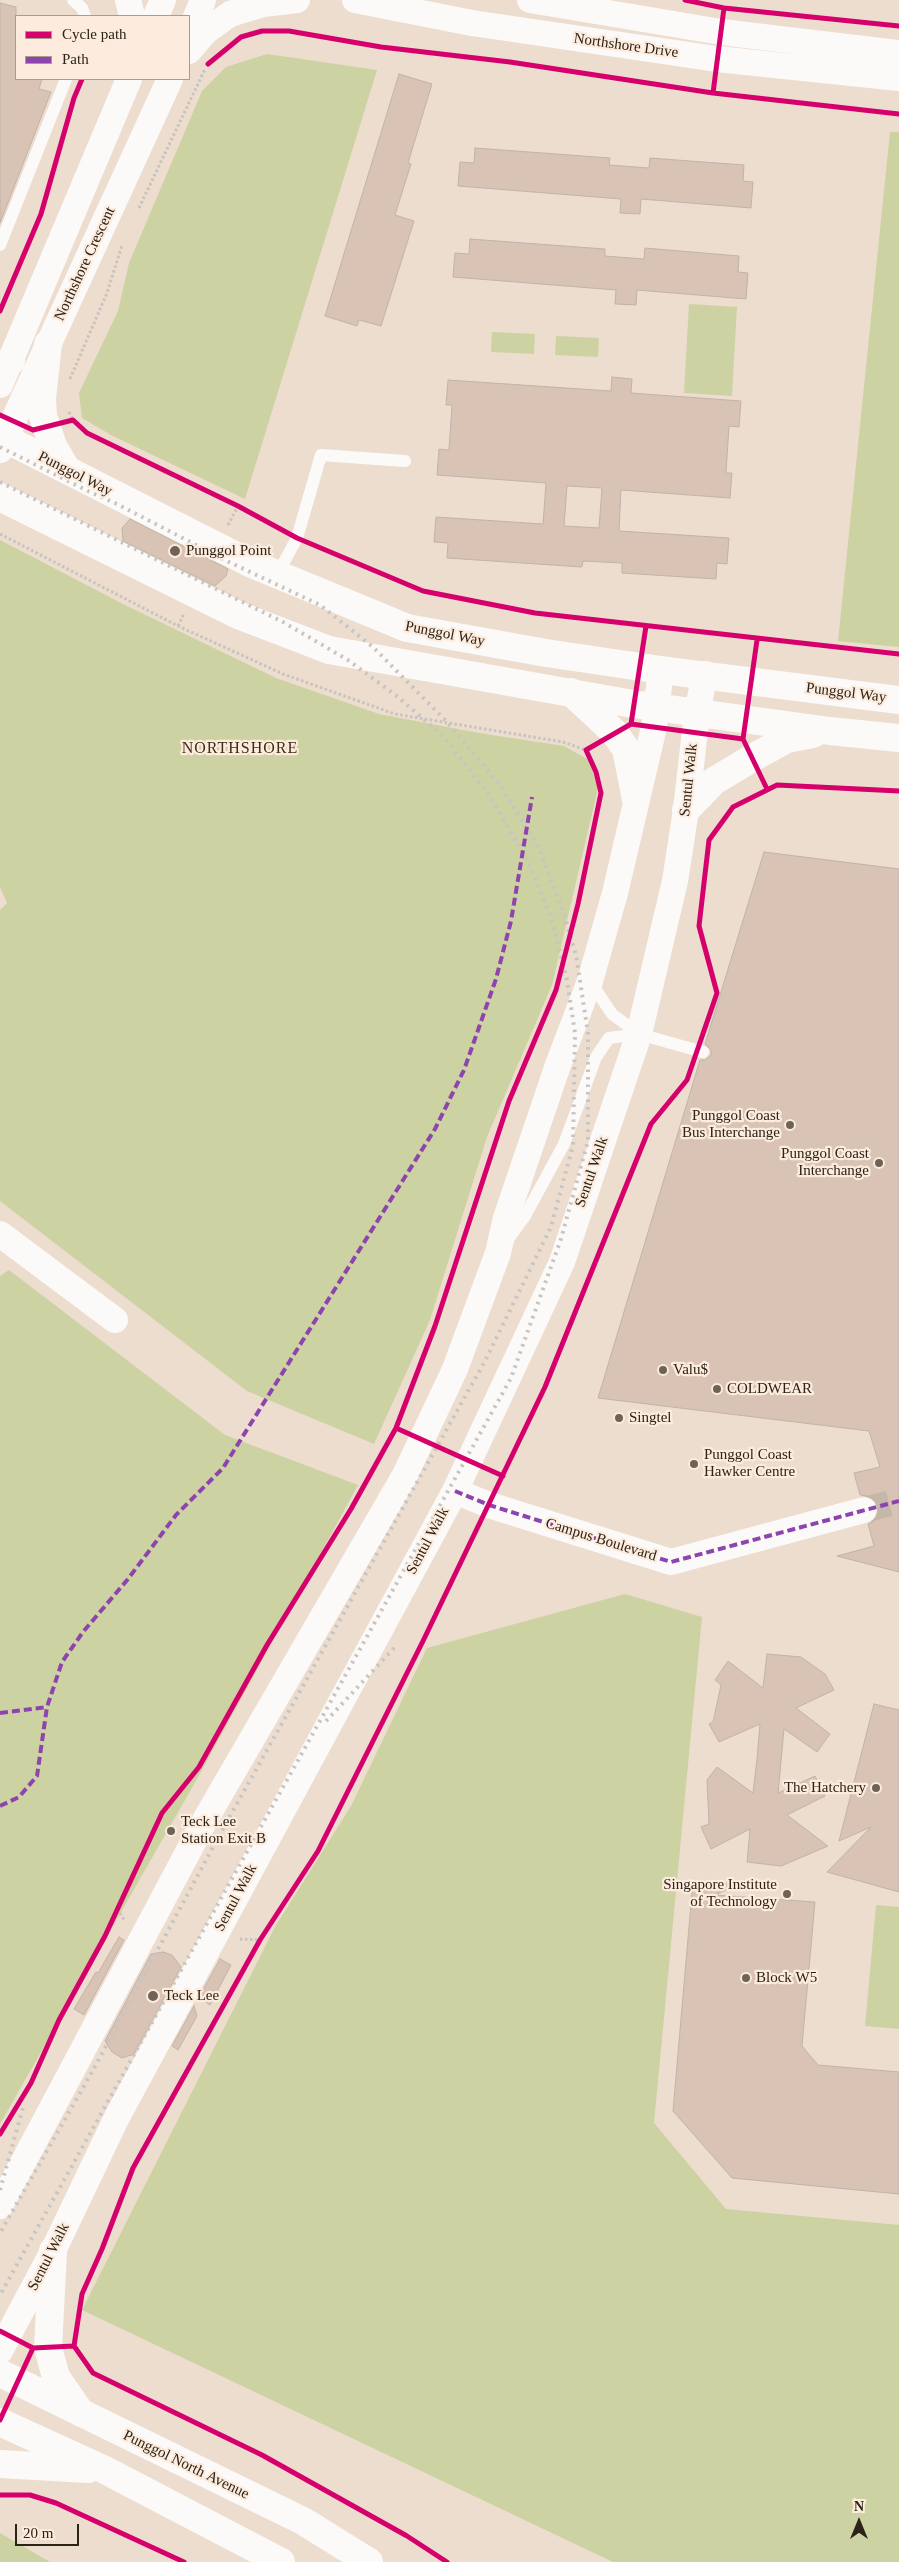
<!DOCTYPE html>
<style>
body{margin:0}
#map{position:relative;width:899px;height:2562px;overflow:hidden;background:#ecddcf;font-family:"Times New Roman",serif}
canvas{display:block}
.legend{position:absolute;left:15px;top:15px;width:175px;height:65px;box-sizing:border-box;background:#fdecdd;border:1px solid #a99b8e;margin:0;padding:6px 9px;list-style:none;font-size:15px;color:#2b2218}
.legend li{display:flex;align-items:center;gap:10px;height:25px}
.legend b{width:25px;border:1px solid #a99b8e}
.north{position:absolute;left:834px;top:2497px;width:50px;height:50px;-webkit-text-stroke:4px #fdecdd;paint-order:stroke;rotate:0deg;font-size:14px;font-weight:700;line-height:20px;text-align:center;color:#2b2218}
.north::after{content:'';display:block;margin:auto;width:18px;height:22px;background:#2b2218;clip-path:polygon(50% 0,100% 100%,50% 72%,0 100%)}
.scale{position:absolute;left:15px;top:2524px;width:64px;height:22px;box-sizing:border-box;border:2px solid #2b2218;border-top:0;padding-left:6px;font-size:15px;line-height:18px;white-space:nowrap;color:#2b2218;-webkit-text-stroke:4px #fdecdd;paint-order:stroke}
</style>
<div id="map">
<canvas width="899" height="2562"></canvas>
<ul class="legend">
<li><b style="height:6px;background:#d6006c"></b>Cycle path</li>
<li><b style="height:6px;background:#8e44ad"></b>Path</li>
</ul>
<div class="north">N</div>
<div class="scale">20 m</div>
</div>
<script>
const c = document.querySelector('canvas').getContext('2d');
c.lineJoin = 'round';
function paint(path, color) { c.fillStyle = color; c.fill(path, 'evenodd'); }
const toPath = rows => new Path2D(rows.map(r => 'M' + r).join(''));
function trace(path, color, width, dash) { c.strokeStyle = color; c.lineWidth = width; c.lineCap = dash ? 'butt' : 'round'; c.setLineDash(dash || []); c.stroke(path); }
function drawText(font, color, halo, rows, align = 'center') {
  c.font = font + ' "Times New Roman",serif'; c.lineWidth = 4.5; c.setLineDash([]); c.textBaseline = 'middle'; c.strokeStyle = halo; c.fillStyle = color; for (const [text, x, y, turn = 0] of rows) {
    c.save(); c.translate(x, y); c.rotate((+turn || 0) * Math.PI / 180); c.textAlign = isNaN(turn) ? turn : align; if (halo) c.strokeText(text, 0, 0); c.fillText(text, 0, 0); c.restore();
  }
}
paint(toPath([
 [267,54,377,70,245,499,111,435,82,418,79,393,118,311,129,263,202,91,226,67],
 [890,132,899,132,899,647,838,641],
 [689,304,737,307,732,396,684,393],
 [492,332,535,334,534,354,491,352],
 [556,336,599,338,598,357,555,355],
 [0,540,123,604,276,678,379,714,479,733,564,746,589,760,598,788,552,985,487,1137,430,1320,374,1444,247,1391,0,1201,0,910,7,903,0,887],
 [9,1270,225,1435,358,1485,201,1772,0,2124,0,1276],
 [625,1594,702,1617,654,2123,726,2209,899,2225,899,2562,613,2562,82,2310,276,1925,351,1806,427,1648],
 [876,1905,899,1907,899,2029,865,2026],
 [0,2533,50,2562,0,2562]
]), '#cdd2a2');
const building = toPath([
 [0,3,16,7,16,79,42,79,39,89,51,92,0,223,0,3],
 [399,74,432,84,408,163,411,164,395,215,414,221,381,326,359,320,357,326,325,316,399,74],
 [475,148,610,158,609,165,649,168,650,158,744,165,743,181,753,182,751,208,641,199,640,214,620,213,621,199,458,186,460,162,474,163,475,148],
 [470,239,605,249,605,256,644,259,645,248,739,256,738,272,748,273,746,299,637,290,636,305,615,304,616,290,453,277,455,253,469,254,470,239],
 [612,377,632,379,631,393,741,401,739,427,729,426,726,473,732,473,730,498,621,490,619,531,729,538,727,564,717,563,716,579,622,573,622,563,583,561,582,567,447,558,448,543,434,542,436,517,543,524,546,483,437,475,439,449,449,450,452,405,446,405,448,380,611,391,612,377],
 [567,486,602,488,599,528,564,526,567,486],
 [130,519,228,569,226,576,215,586,123,541,122,528,130,519],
 [764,852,899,869,899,1572,837,1556,874,1546,868,1524,874,1521,878,1514,878,1506,868,1496,860,1495,854,1473,880,1467,869,1431,598,1398,700,1060,705,1060,711,1055,711,1050,705,1044,764,852],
 [767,1654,801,1657,825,1674,834,1690,796,1708,830,1734,817,1752,784,1729,778,1793,815,1776,825,1796,787,1815,828,1846,781,1866,747,1862,750,1829,711,1849,701,1827,709,1824,707,1780,717,1767,753,1793,757,1759,760,1724,719,1742,709,1724,713,1722,721,1685,715,1680,728,1661,763,1688,767,1654],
 [874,1704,899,1710,899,1892,827,1872,871,1827,839,1841,874,1704],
 [693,1881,739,1884,715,1895,815,1902,802,2046,818,2065,899,2072,899,2194,732,2178,673,2111,693,1881],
 [119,1937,124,1940,84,2015,74,2009,96,1972,98,1973,119,1937],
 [163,1952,172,1955,181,1967,134,2054,122,2058,112,2052,105,2041,151,1954,163,1952],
 [220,1959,231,1965,210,2005,199,1997,220,1959],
 [194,2006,197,2016,178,2050,172,2046,194,2006]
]);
paint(building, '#d8c3b5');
trace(building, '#c0b3aa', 1);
trace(toPath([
 [864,1510,899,1501]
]), '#c5b8aa', 26, [26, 13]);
trace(toPath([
 [139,208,205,69],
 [70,379,107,293,122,245],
 [69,412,73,420],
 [228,525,238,506],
 [0,534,178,626,283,674,395,714,563,742,586,750],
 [178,626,184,614],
 [117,1909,125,1921],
 [240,1939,260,1940]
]), '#c8c3be', 3, [2.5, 2.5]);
trace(toPath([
 [73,0,82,8,85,16],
 [0,245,66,79],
 [277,575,297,538,321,455,405,461],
 [590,981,612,1014,639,1034,703,1052],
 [509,1238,525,1216,564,1144,596,1057,609,1038,639,1034]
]), '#fcfaf8', 12);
trace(toPath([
 [128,0,132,16],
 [355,0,472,23,717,59,899,78],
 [530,0,721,32,899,53],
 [156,16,163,0],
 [189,34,203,0],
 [189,51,205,32,230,14,263,4,297,0],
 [0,385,129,79],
 [0,450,170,79],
 [0,1234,115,1320],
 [455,1491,489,1505,671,1562,864,1510],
 [0,2206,205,1820,405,1475,455,1369,498,1253,506,1218,558,1065,590,981,615,893,654,727,661,670],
 [0,2351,53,2251,117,2117,455,1491,562,1262,639,1034,675,881,686,810,697,713,705,674]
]), '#fcfaf8', 26);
trace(toPath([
 [48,344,42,398,43,416,53,446,67,470],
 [0,367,11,361],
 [0,436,252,564,407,628,546,653,661,670,899,700],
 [0,497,238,615,329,650,633,704,830,731,899,738],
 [571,692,614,732,626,749,636,799],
 [686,810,714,781,754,757,787,739,813,734],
 [53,2251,48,2348,56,2377,81,2413],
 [0,2373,303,2521,369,2562],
 [0,2422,105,2470,281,2562],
 [0,2464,88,2469]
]), '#fcfaf8', 28);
trace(toPath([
 [0,447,88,491,117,504,229,562,320,605,373,647,447,722,497,781,539,848,563,911,576,955,588,1033,588,1141,561,1239,511,1378,0,2295],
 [0,482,283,622,348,660,398,697,444,737,487,792,527,859,552,920,567,980,575,1033,573,1145,551,1227,485,1361,220,1834,92,2072,0,2233],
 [326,1721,396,1646],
 [0,2190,24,2104]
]), '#c8c4c1', 4, [2.5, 5]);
trace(toPath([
 [455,1491,489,1505,671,1562,899,1501],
 [0,1713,47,1707],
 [0,1806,19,1797,37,1776,47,1707,62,1662,83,1632,128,1579,176,1515,223,1468,435,1129,464,1070,496,979,511,921,532,797]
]), '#8e44ad', 4, [8, 4]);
trace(toPath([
 [685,0,724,8,899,26],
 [208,64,241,37,262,31,289,31,381,47,510,62,713,93,899,114],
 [713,93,724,8],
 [0,311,41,214,74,98,82,79],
 [0,415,33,430,73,420,87,433,238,506,297,538,423,591,535,613,899,654],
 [757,640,743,739,767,789],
 [631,724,646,626],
 [396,1428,503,1476],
 [0,2134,31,2083,59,2020,105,1936,162,1813,199,1767,267,1645,351,1509,396,1428,435,1326,509,1101,556,990,578,904,601,793,596,772,586,750,631,724,743,739],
 [0,2331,33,2348,74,2346],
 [0,2420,33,2348],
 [0,2495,30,2495,56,2503,184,2562],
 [447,2562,407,2536,262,2455,93,2373,74,2346,82,2294,102,2249,133,2168,260,1940,318,1851,423,1641,545,1387,651,1124,687,1080,717,993,699,926,709,840,733,807,777,785,899,791]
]), '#d6006c', 5);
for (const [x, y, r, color] of [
 [175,551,6,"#6f6358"],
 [790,1125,5,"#6f6358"],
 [879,1163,5,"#6f6358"],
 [663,1370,5,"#6f6358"],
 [717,1389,5,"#6f6358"],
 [619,1418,5,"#6f6358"],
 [694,1464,5,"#6f6358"],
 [876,1788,5,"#6f6358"],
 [171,1831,5,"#6f6358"],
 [787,1894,5,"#6f6358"],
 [746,1978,5,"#6f6358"],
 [153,1996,6,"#6f6358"]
]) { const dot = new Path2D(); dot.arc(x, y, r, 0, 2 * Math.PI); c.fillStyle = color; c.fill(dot); trace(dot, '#fdecdd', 2); }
drawText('15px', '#2b2218', '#fdecdd', [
 ["Northshore Drive",626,46,8],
 ["Northshore Crescent",85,264,-65],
 ["Punggol Way",75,474,27],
 ["Punggol Way",445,634,11],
 ["Punggol Way",846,693,7],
 ["Sentul Walk",689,780,-84],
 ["Sentul Walk",592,1172,-71],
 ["Campus Boulevard",601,1540,17],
 ["Sentul Walk",428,1541,-62],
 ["Sentul Walk",236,1898,-62],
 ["Sentul Walk",49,2257,-63],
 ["Punggol North Avenue",186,2465,26]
]);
drawText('15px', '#2b2218', '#fdecdd', [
 ["Punggol Point",186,551],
 ["Punggol Coast",780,1116,"right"],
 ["Bus Interchange",780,1133,"right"],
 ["Punggol Coast",869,1154,"right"],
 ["Interchange",869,1171,"right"],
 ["Valu$",673,1370],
 ["COLDWEAR",727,1389],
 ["Singtel",629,1418],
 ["Punggol Coast",704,1455],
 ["Hawker Centre",704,1472],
 ["The Hatchery",866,1788,"right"],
 ["Teck Lee",181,1822],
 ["Station Exit B",181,1839],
 ["Singapore Institute",777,1885,"right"],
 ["of Technology",777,1902,"right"],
 ["Block W5",756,1978],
 ["Teck Lee",164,1996]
], 'left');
c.letterSpacing = '1px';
drawText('16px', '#3f2b16', '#fdecdd', [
 ["NORTHSHORE",240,749]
]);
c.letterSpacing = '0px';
</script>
